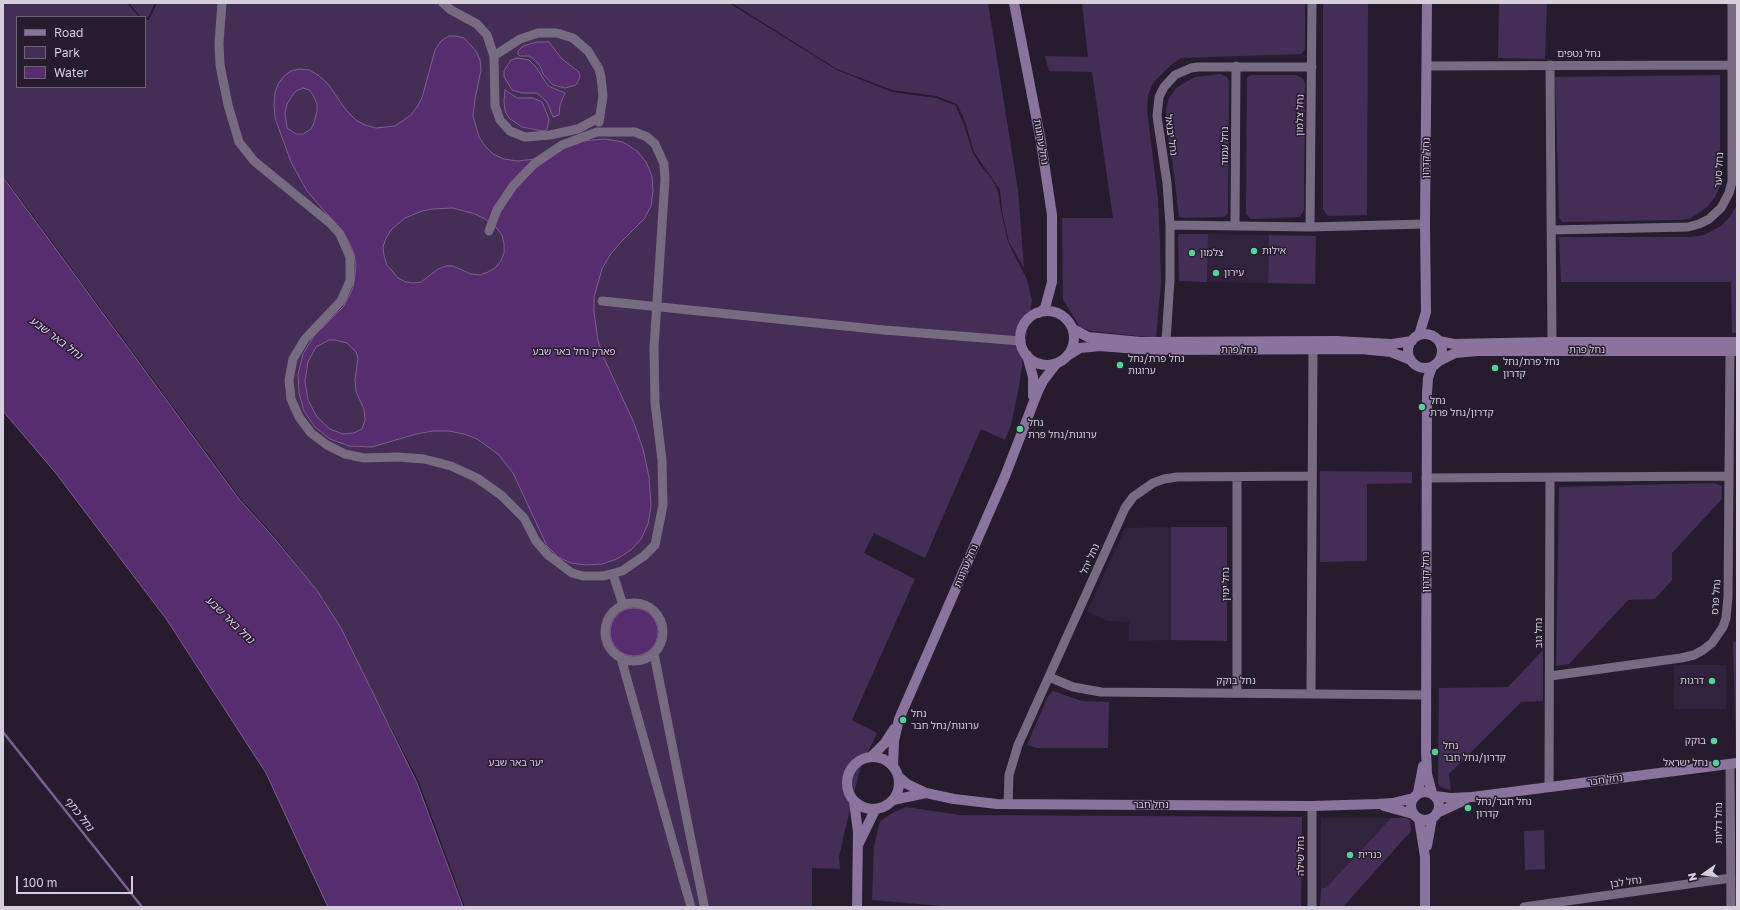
<!DOCTYPE html>
<meta charset="utf-8">
<style>
body{margin:0}
#map{position:relative;width:1740px;height:910px;overflow:hidden;background:#261c2e;font-family:"Golos Text",sans-serif}
canvas{display:block}
.frame{position:absolute;inset:0;border:4px solid #d6cfdb;pointer-events:none}
.legend{position:absolute;left:16px;top:16px;width:130px;height:72px;box-sizing:border-box;background:#261c2e;border:1px solid #6c6473;margin:0;padding:5px 7px;list-style:none;font-size:12px;color:#d6cfdb}
.legend li{display:flex;align-items:center;gap:8px;height:20px}
.legend b{width:20px;border:1px solid #6c6473}
.north{position:absolute;left:1684px;top:854px;width:40px;height:40px;-webkit-text-stroke:3px #261c2e;paint-order:stroke;rotate:256deg;font-size:11px;font-weight:700;line-height:16px;text-align:center;color:#d6cfdb}
.north::after{content:'';display:block;margin:auto;width:14px;height:18px;background:#d6cfdb;clip-path:polygon(50% 0,100% 100%,50% 72%,0 100%)}
.scale{position:absolute;left:16px;top:876px;width:117px;height:18px;box-sizing:border-box;border:2px solid #d6cfdb;border-top:0;padding-left:5px;font-size:12px;line-height:14px;white-space:nowrap;color:#d6cfdb;-webkit-text-stroke:3px #261c2e;paint-order:stroke}
</style>
<div id="map">
<canvas width="1740" height="910"></canvas>
<div class="frame"></div>
<ul class="legend">
<li><b style="height:5px;background:#8a739c"></b>Road</li>
<li><b style="height:11px;background:#452e56"></b>Park</li>
<li><b style="height:11px;background:#562e70"></b>Water</li>
</ul>
<div class="north">N</div>
<div class="scale">100 m</div>
</div>
<script>
const c = document.querySelector('canvas').getContext('2d');
c.lineJoin = 'round';
function paint(path, color) { c.fillStyle = color; c.fill(path, 'evenodd'); }
const toPath = rows => new Path2D(rows.map(r => 'M' + r).join(''));
function trace(path, color, width, dash) { c.strokeStyle = color; c.lineWidth = width; c.lineCap = dash ? 'butt' : 'round'; c.setLineDash(dash || []); c.stroke(path); }
function drawText(font, color, halo, rows, align = 'center') {
  c.font = font + ' "Golos Text","Noto Sans Hebrew",sans-serif'; c.lineWidth = 3; c.setLineDash([]); c.textBaseline = 'middle'; c.strokeStyle = halo; c.fillStyle = color; for (const [text, x, y, turn = 0] of rows) {
    c.save(); c.translate(x, y); c.rotate((+turn || 0) * Math.PI / 180); c.textAlign = isNaN(turn) ? turn : align; if (halo) c.strokeText(text, 0, 0); c.fillText(text, 0, 0); c.restore();
  }
}
paint(toPath([
 [1208,234,1269,235,1268,283,1207,282],
 [1171,527,1171,640,1129,641,1129,622,1108,621,1087,612,1125,528],
 [1674,665,1726,665,1726,709,1674,709],
 [1321,818,1391,818,1326,888,1321,888]
]), '#31233b');
paint(toPath([
 [3,3,127,3,139,17,17,17,17,87,145,87,145,19,149,20,157,3,729,3,837,70,892,92,936,98,955,105,963,122,973,153,980,165,991,178,998,191,1001,211,1008,242,1027,280,1032,300,1019,386,1011,425,1005,440,981,429,925,558,874,533,864,553,915,579,852,720,877,733,860,769,844,834,839,857,840,869,812,868,812,907,465,907,419,782,348,645,321,602,324,600,276,538,240,498,3,175],
 [129,3,155,3,148,18,140,16],
 [732,3,988,3,1018,190,1024,268,1009,242,1002,211,1000,190,974,152,965,121,957,104,936,96,892,90,837,69],
 [1082,3,1305,3,1305,49,1301,54,1181,58,1171,65,1153,83,1148,95,1147,110,1158,200,1160,244,1161,283,1156,338,1091,331,1080,327,1063,300,1062,218,1113,218,1092,72,1049,71,1045,56,1088,57],
 [1323,3,1368,3,1367,215,1330,216,1327,215,1323,209],
 [1499,3,1547,3,1545,59,1498,58],
 [1220,74,1227,77,1229,81,1228,214,1224,217,1184,218,1179,217,1173,166,1166,125,1166,109,1169,98,1176,88,1186,82,1195,77],
 [1251,75,1295,75,1302,78,1304,80,1305,84,1304,210,1300,217,1251,219,1246,214,1247,79,1248,76],
 [1720,75,1720,186,1715,197,1707,207,1690,219,1682,220,1562,222,1559,217,1555,77],
 [1737,205,1737,333,1732,333,1731,282,1561,282,1559,237,1691,237,1704,235,1721,226,1729,218],
 [1178,234,1208,234,1207,282,1179,281],
 [1269,235,1316,236,1315,284,1268,283],
 [1320,471,1412,472,1412,483,1367,484,1367,561,1320,562],
 [1714,483,1722,486,1722,499,1672,553,1672,580,1655,599,1628,600,1569,664,1556,666,1559,487],
 [1171,527,1227,527,1227,641,1171,640],
 [1737,641,1737,754,1736,755,1733,642],
 [1543,650,1543,701,1521,702,1449,774,1451,790,1440,787,1438,783,1439,688,1508,687],
 [1053,691,1082,701,1109,702,1108,748,1037,748,1027,745,1048,696],
 [906,807,960,815,1302,817,1301,907,954,907,872,900,874,846,880,821,894,812],
 [1391,818,1406,818,1410,820,1411,831,1343,907,1320,907,1321,888,1326,888],
 [1544,830,1545,869,1525,870,1524,831]
]), '#452e56');
const water = toPath([
 [449,36,456,36,464,38,476,51,480,60,481,70,475,99,473,116,479,137,485,146,493,154,504,159,518,161,535,159,583,141,605,139,623,142,637,151,646,162,652,176,653,191,651,206,644,219,621,242,610,255,602,269,594,297,594,312,598,341,603,356,634,423,643,449,649,477,651,506,648,524,641,539,631,550,617,559,602,564,586,565,571,563,558,557,547,546,513,473,498,454,477,439,464,434,449,431,433,431,416,434,372,447,349,446,330,439,315,427,304,411,299,393,298,374,303,354,314,336,344,306,353,288,356,266,354,254,349,242,341,230,307,191,291,162,275,118,274,105,275,93,278,84,284,76,291,71,299,69,309,70,318,75,328,84,346,110,356,120,365,125,376,128,395,126,411,115,417,107,422,98,435,50,441,41,449,36],
 [303,88,309,90,313,95,317,104,317,111,314,123,311,129,303,134,296,134,287,128,285,113,287,104,292,96,296,91,303,88],
 [453,208,475,214,485,219,495,226,502,235,504,244,504,253,501,261,495,268,488,272,480,275,471,274,453,266,446,266,438,269,421,282,413,283,406,282,398,278,387,265,384,256,383,247,386,238,392,229,405,218,422,211,432,209,453,208],
 [329,340,335,340,347,343,356,352,358,358,355,380,356,392,364,409,365,420,362,429,354,433,343,434,330,429,317,417,308,400,305,381,308,362,316,347,329,340],
 [537,42,549,42,562,59,579,72,580,77,576,85,565,88,553,85,543,74,540,66,534,59,529,56,520,56,518,54,518,51,523,46,537,42],
 [517,58,529,60,536,67,548,86,565,93,560,105,559,115,553,117,547,102,537,93,522,93,512,90,504,77,504,71,511,60,517,58],
 [505,90,517,98,533,98,542,102,549,119,547,130,542,131,522,127,509,118,505,111,504,101,505,90],
 [3,177,239,499,275,539,318,592,341,628,417,783,463,907,328,907,266,773,167,620,55,472,3,411,3,177],
 '610 632a24 24 0 1 1 48 0a24 24 0 1 1-48 0Z'
]);
paint(water, '#562e70');
trace(water, '#7c5e90', 1);
trace(toPath([
 [3,732,142,907]
]), '#7c5e90', 2.5);
trace(toPath([
 [222,3,219,43,220,65,228,105,239,142,254,161,330,223,340,234,350,257,350,281,341,301,305,339,293,359,289,380,291,399,299,417,311,433,327,445,345,454,364,458,398,457,424,459,451,466,477,478,501,495,524,518,536,541,548,555,572,573,583,576,603,576,622,571,644,556,655,545,663,505,662,460,655,403,654,348,665,179,664,164,655,144,647,137,635,132,597,132,562,145,534,164,513,186,497,210,489,231],
 [443,3,451,10,477,24,487,35,494,56,495,106,500,120,510,131,525,137,550,135,578,129,600,117],
 [494,56,520,39,538,33,557,33,573,38,588,51,599,69,601,77,603,96,599,122],
 [1550,65,1552,342],
 [1427,66,1731,65],
 [1170,225,1310,227,1425,224],
 [1235,226,1236,66],
 [1310,227,1312,3],
 [1551,230,1688,227,1699,224,1709,219,1721,208,1729,193,1732,182,1732,3],
 [602,301,884,330,1021,341],
 [1166,342,1170,279,1170,225,1167,183,1157,116,1159,97,1164,87,1175,75,1191,68,1198,67,1312,67],
 [1426,478,1729,476],
 [613,574,623,605],
 '605 632a29 29 0 1 1 58 0a29 29 0 1 1-58 0Z',
 [654,654,704,905],
 [621,658,691,907],
 [1550,676,1681,658,1694,655,1703,650,1712,643,1723,627,1726,618,1728,597,1730,351],
 [1049,677,1073,687,1101,692,1426,695],
 [1237,692,1237,477],
 [1311,693,1313,349],
 [1730,764,1731,907],
 [1549,787,1550,478],
 [1008,804,1009,775,1018,745,1125,508,1133,497,1153,483,1164,479,1177,477,1312,476],
 [1312,907,1312,806],
 [1524,907,1731,878]
]), '#776b81', 9);
trace(toPath([
 [1014,3,1041,142,1052,215,1052,282,1045,308,1039,313],
 '1020 338a27 27 0 1 1 54 0a27 27 0 1 1-54 0Z',
 [1073,329,1088,337,1141,342,1336,341,1392,344,1412,341],
 '1408 351a17 17 0 1 1 34 0a17 17 0 1 1-34 0Z',
 [1419,335,1426,312,1425,224,1427,3],
 [1439,341,1454,344,1552,342,1737,342],
 [1027,355,1033,377,1033,396],
 [1067,356,1080,348,1100,346,1137,349,1170,350,1361,349,1391,352,1411,360],
 [1439,361,1455,353,1478,351,1737,351],
 [1432,367,1428,378,1427,393,1426,750,1427,774,1432,793],
 '847 783a26 26 0 1 1 52 0a26 26 0 1 1-52 0Z',
 [871,757,885,743,894,729],
 [893,766,894,741,899,719,1005,476,1038,391,1043,381,1056,364],
 [899,777,907,784,926,793,954,799,997,804,1312,806,1377,804,1393,803,1413,798],
 '1411 806a14 14 0 1 1 28 0a14 14 0 1 1-28 0Z',
 [1418,793,1423,766],
 [1435,796,1450,798,1472,797,1737,763],
 [893,800,926,793],
 [854,801,858,832,857,907],
 [1384,806,1413,814],
 [1437,813,1465,800],
 [1419,819,1425,857,1425,907],
 [859,843,875,810],
 [1427,846,1432,818]
]), '#8a739c', 10);
for (const [x, y, r, color] of [
 [1254,251,4,"#53d397"],
 [1192,253,4,"#53d397"],
 [1216,273,4,"#53d397"],
 [1120,365,4,"#53d397"],
 [1495,368,4,"#53d397"],
 [1422,407,4,"#53d397"],
 [1020,429,4,"#53d397"],
 [1712,681,4,"#53d397"],
 [903,720,4,"#53d397"],
 [1714,741,4,"#53d397"],
 [1435,752,4,"#53d397"],
 [1716,763,4,"#53d397"],
 [1468,808,4,"#53d397"],
 [1350,855,4,"#53d397"]
]) { const dot = new Path2D(); dot.arc(x, y, r, 0, 2 * Math.PI); c.fillStyle = color; c.fill(dot); trace(dot, '#261c2e', 1.5); }
drawText('10px', '#d6cfdb', '#261c2e', [
 ["נחל נטפים",1579,54],
 ["נחל צלמון",1300,115,-89],
 ["נחל יבנאל",1171,135,82],
 ["נחל ערוגות",1041,142,80],
 ["נחל עמוד",1225,146,-90],
 ["נחל קדרון",1426,158,-89],
 ["נחל סער",1719,170,-87],
 ["נחל פרת",1239,350],
 ["נחל פרת",1587,350],
 ["נחל יהל",1090,559,-66],
 ["נחל ערוגות",966,566,-67],
 ["נחל קדרון",1426,572,-90],
 ["נחל ימין",1226,584,-90],
 ["נחל פרס",1716,597,-86],
 ["נחל גוב",1539,633,-90],
 ["נחל בוקק",1236,681],
 ["נחל חבר",1605,780,-8],
 ["נחל חבר",1151,805],
 ["נחל דליות",1719,823,-90],
 ["נחל שילה",1301,856,-90],
 ["נחל לבן",1626,882,-8]
]);
drawText('10px', '#d6cfdb', '#261c2e', [
 ["אילות",1262,251],
 ["צלמון",1200,253],
 ["עירון",1224,273],
 ["נחל פרת/נחל",1128,359],
 ["ערוגות",1128,371],
 ["נחל פרת/נחל",1503,362],
 ["קדרון",1503,374],
 ["נחל",1430,401],
 ["קדרון/נחל פרת",1430,413],
 ["נחל",1028,423],
 ["ערוגות/נחל פרת",1028,435],
 ["דרגות",1704,681,"right"],
 ["נחל",911,714],
 ["ערוגות/נחל חבר",911,726],
 ["בוקק",1706,741,"right"],
 ["נחל",1443,746],
 ["קדרון/נחל חבר",1443,758],
 ["נחל ישראל",1708,763,"right"],
 ["נחל חבר/נחל",1476,802],
 ["קדרון",1476,814],
 ["כנרית",1358,855]
], 'left');
drawText('10px', '#e1cbf2', '#261c2e', [
 ["פארק נחל באר שבע",574,352],
 ["יער באר שבע",516,763]
]);
drawText('italic 11px', '#e3cdf4', '#261c2e', [
 ["נחל באר שבע",56,338,37],
 ["נחל באר שבע",230,620,44],
 ["נחל כתף",79,814,52]
]);
</script>
